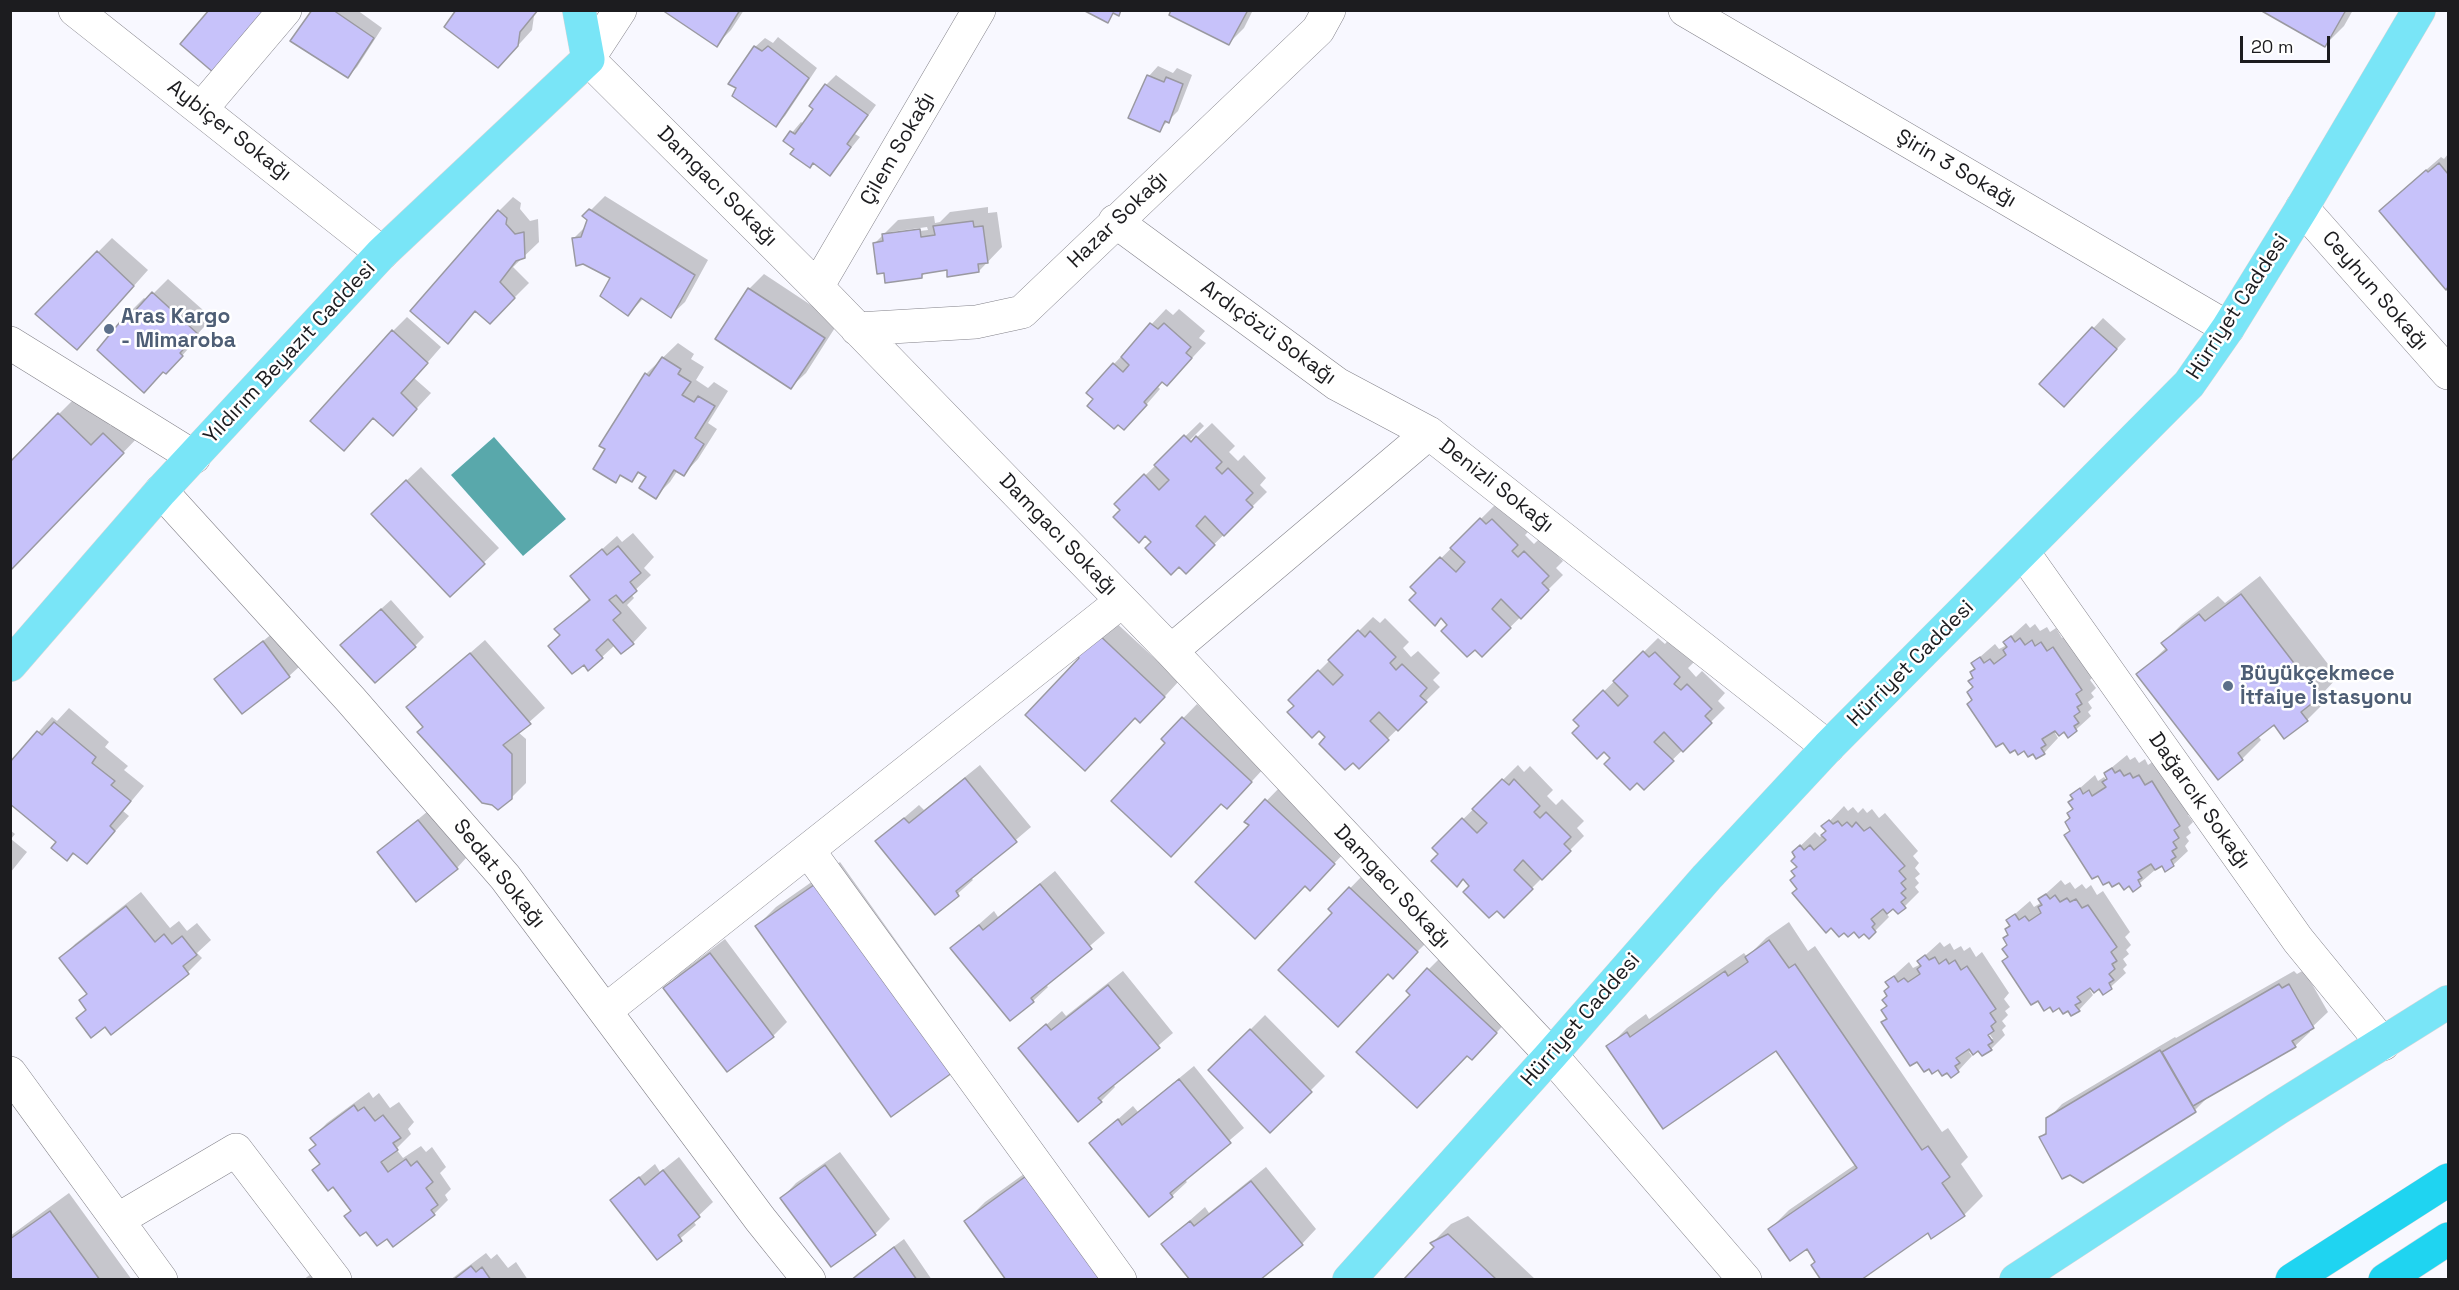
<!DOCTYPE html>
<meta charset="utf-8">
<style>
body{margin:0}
#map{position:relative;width:2459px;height:1290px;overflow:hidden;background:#f8f8ff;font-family:"Space Grotesk",sans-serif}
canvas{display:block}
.frame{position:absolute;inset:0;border:12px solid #1c1c1f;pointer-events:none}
.scale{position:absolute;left:2240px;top:36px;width:90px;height:27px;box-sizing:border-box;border:3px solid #1c1c1f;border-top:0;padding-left:8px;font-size:18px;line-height:21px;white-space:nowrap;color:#1c1c1f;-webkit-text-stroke:4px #fff;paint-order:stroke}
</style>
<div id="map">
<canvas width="2459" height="1290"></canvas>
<div class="frame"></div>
<div class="scale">20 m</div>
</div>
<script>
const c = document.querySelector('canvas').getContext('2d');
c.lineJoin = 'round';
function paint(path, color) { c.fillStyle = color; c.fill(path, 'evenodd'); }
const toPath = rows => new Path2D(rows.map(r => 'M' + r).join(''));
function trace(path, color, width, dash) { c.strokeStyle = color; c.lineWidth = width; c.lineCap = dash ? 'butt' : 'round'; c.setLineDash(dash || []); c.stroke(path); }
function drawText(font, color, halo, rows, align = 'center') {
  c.font = font + ' "Space Grotesk",sans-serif'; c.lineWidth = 5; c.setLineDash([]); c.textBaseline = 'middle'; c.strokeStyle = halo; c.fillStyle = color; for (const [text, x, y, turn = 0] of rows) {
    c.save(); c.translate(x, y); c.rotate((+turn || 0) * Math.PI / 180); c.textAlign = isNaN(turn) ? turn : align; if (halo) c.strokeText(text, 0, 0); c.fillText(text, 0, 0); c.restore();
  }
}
paint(toPath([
 [494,437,566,519,523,556,451,475]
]), '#59a8ab');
paint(toPath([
 [314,10,357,10,382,28,357,67,347,77],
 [458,10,538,10,534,16,532,30,512,52],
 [665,10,744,10,731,30,716,45],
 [1173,10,1253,10,1244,28,1229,43],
 [2263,10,2353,10,2344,26,2325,45],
 [778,37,817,68,785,116,776,125,738,88,755,47,765,38,773,43],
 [1158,66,1173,73,1177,68,1192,75,1178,111,1159,130,1149,76],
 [836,75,876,105,855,134,860,137,830,174,785,141,801,122,804,124,815,108,826,85],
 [2448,154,2448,285,2446,288,2395,197,2441,157,2444,159],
 [605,196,708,260,685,302,670,316,644,298,628,314,612,278,574,238,586,226,589,220,585,216],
 [513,197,521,203,520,209,530,221,538,219,539,242,513,267,529,283,490,322,477,310,448,342,499,211],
 [988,207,988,213,997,212,1002,247,979,271,948,269,926,272,922,276,885,272,875,243,898,220,934,216,935,223,940,222,950,212],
 [927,227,928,230,887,235,891,232],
 [112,238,148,270,91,334,37,314],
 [764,274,838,323,806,373,791,387,717,339,749,289],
 [168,279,212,318,194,338,196,340,180,358,164,370,99,350,130,312,144,298,147,300],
 [1166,309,1173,315,1179,309,1205,331,1199,338,1206,343,1181,370,1163,381,1158,387,1160,389,1139,413,1114,364],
 [407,317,441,347,414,378,431,393,393,434,393,331],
 [2103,318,2126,339,2074,396,2041,384],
 [678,343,694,354,691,359,704,367,696,380,708,388,714,382,728,391,708,423,717,429,698,459,684,474,678,470,670,482,655,497,648,477,640,472,631,480,622,475,615,481,646,374],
 [78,395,111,426,123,415,142,433,10,570,59,414],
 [1200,422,1204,426,1190,440,1192,442,1212,423,1235,446,1229,452,1238,461,1244,455,1266,478,1260,485,1267,492,1186,572,1116,504],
 [421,467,499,548,450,595,387,499],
 [1496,504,1531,529,1525,535,1534,544,1540,538,1563,561,1556,568,1563,575,1482,655,1412,587],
 [633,533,654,557,644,568,651,575,631,594,634,598,627,605,647,628,633,643,615,645,602,657,561,634,556,629,590,598,572,576,617,536,622,542],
 [2260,576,2338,677,2321,695,2326,701,2307,720,2285,737,2274,723,2258,736,2261,740,2242,759,2138,674,2167,647,2163,643,2182,624,2218,596,2225,603],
 [391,600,424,637,415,646,352,635],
 [1373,617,1380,623,1385,618,1409,642,1403,648,1411,657,1418,651,1440,673,1433,680,1440,687,1359,767,1290,700],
 [1111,618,1179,681,1155,707,1081,658],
 [2026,623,2030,628,2035,624,2040,631,2047,627,2050,632,2056,628,2062,638,2068,634,2095,675,2090,680,2096,688,2091,693,2094,697,2088,702,2092,708,2088,712,2091,716,2069,736,2065,730,2057,731,2055,733,2058,738,2044,753,1973,699,1976,668,1973,663,1995,644,1999,649,2007,645,2005,642],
 [273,633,299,667,289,676,216,679],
 [1658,638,1665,644,1670,638,1694,662,1688,668,1696,677,1702,671,1725,693,1718,701,1725,708,1644,788,1575,720],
 [485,640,545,708,518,732,526,739,526,783,511,798,424,727,408,707],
 [1197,704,1265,767,1241,793,1163,739],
 [69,708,109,742,105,747,128,766,124,770,144,786,123,811,129,816,87,862,59,842,10,764,52,717,57,721],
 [2127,755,2130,760,2135,757,2139,763,2145,759,2148,765,2154,761,2193,810,2188,815,2193,822,2188,827,2191,833,2186,837,2189,841,2185,846,2188,851,2173,865,2162,864,2154,869,2155,870,2133,889,2072,830,2074,799,2072,795,2095,775,2098,781,2104,777,2106,780,2108,778,2105,773],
 [980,765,1031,827,971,878,973,880,936,913,877,841,919,805,924,810],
 [1518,765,1524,772,1530,766,1553,790,1547,796,1556,805,1562,799,1584,821,1577,828,1584,836,1504,916,1434,848],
 [1281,786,1348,849,1324,874,1247,821],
 [1844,806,1848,811,1853,807,1858,813,1863,808,1867,813,1872,809,1879,818,1885,813,1918,851,1913,856,1919,863,1915,868,1920,874,1915,878,1919,883,1915,887,1919,892,1905,906,1893,906,1886,913,1889,917,1869,937,1865,932,1854,930,1799,889,1797,857,1794,852,1815,832,1820,837,1827,830,1824,827],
 [428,811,466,858,457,868,379,852],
 [10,830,15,834,11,839,27,852,10,873],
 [840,862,974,1050,955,1069,757,926,776,907],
 [1055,871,1105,933,1045,984,1048,987,1033,1001,952,948,994,911,998,917],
 [1364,874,1432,937,1407,962,1330,909],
 [2061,880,2065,885,2070,882,2075,889,2082,884,2086,889,2091,885,2097,895,2103,891,2130,932,2125,937,2131,945,2126,950,2129,954,2123,959,2127,965,2123,969,2126,973,2104,993,2100,987,2092,988,2090,990,2093,995,2079,1010,2060,1006,2004,961,2009,956,2011,925,2008,920,2030,901,2034,907,2042,902,2040,899],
 [141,892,170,928,179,921,187,931,197,923,211,940,197,953,202,958,188,972,87,1009,88,993,61,959,75,944],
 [1789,922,1808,951,1815,946,1942,1132,1948,1128,1968,1157,1961,1164,1983,1196,1964,1215,1928,1231,1817,1261,1807,1247,1770,1229,1789,1210,1856,1164,1776,1049,1608,1047,1627,1028,1646,1014,1649,1019,1744,953,1747,957,1766,938],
 [725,939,787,1022,773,1036,665,988,680,973],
 [1940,942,1944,947,1950,943,1954,950,1961,946,1964,951,1970,947,1976,957,1982,952,2009,993,2004,999,2010,1007,2005,1011,2008,1015,2002,1021,2006,1026,2002,1030,2005,1035,1991,1049,1971,1050,1969,1052,1972,1056,1958,1071,1883,1023,1888,1017,1883,1010,1888,1005,1890,987,1887,982,1909,962,1913,968,1921,964,1919,961],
 [1985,1028,1993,1039,1989,1039],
 [1443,955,1510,1018,1486,1044,1412,995,1429,969],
 [2304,970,2328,1012,2309,1030,2310,1032,2295,1046,2210,1095,2195,1110,2083,1181,2041,1137,2047,1131,2048,1119,2062,1104,2175,1037,2176,1038,2294,971,2297,974],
 [1123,971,1173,1033,1113,1084,1115,1087,1101,1101,1020,1048,1062,1011,1066,1016],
 [1265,1015,1325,1076,1270,1131,1210,1070],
 [1194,1066,1244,1128,1184,1179,1187,1182,1172,1196,1091,1143,1133,1106,1138,1112],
 [369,1092,373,1098,379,1093,390,1108,399,1102,414,1122,408,1129,411,1134,396,1149,403,1158,421,1146,426,1152,432,1147,446,1167,440,1173,451,1189,445,1195,448,1200,434,1214,387,1237,352,1210,321,1163,317,1144,312,1138,327,1123],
 [840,1152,890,1219,875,1234,831,1265,782,1198,796,1183],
 [1049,1156,1136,1280,1008,1280,966,1221,985,1202],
 [679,1157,713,1202,693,1221,696,1225,657,1258,612,1200,655,1164,660,1172],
 [1266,1167,1316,1229,1302,1244,1163,1244,1205,1207,1209,1213],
 [69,1193,132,1280,12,1280,10,1236],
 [1468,1216,1536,1280,1405,1280,1436,1247,1432,1243,1451,1224],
 [904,1239,932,1280,851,1280,857,1274],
 [486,1253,491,1259,497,1254,508,1268,516,1262,528,1280,450,1280],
 [319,1268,338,1280,303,1280]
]), '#0003');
const building = toPath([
 [209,10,269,10,214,73,180,44,209,10],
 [312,10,333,10,374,38,348,78,290,41,312,10],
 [456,10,538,10,520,32,518,46,498,68,444,27,456,10],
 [662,10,740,10,717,47,662,10],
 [1083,10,1121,10,1119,16,1113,13,1108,23,1083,10],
 [1171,10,1248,10,1229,45,1169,15,1171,10],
 [2260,10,2346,10,2325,47,2260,10],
 [754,46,762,51,768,46,809,78,776,127,732,96,736,88,728,84,754,46],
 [1147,75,1164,82,1166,77,1183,84,1169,123,1165,121,1160,132,1128,118,1147,75],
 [825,84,868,115,847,144,851,147,830,176,813,163,810,168,790,154,794,149,783,141,790,131,795,134,813,109,809,106,825,84],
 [2439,163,2448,174,2448,287,2446,290,2379,211,2426,170,2428,172,2439,163],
 [589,209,695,275,671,318,641,298,628,316,600,296,610,278,583,264,576,266,572,238,581,237,587,220,582,216,589,209],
 [498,210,507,218,506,224,515,234,524,232,525,258,516,261,500,282,515,298,490,324,475,311,448,344,410,311,498,210],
 [973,221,974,227,983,226,988,263,978,264,979,272,947,277,947,270,922,274,922,278,885,283,884,273,877,274,873,243,883,241,882,234,920,229,921,237,935,235,933,226,973,221],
 [97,251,134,286,77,350,35,314,97,251],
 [748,288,825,338,791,389,715,339,748,288],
 [152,292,198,334,180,353,183,356,166,374,163,372,144,393,97,350,129,311,132,314,152,292],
 [1150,323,1158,329,1164,323,1191,347,1186,353,1192,358,1167,386,1162,382,1144,402,1147,405,1124,430,1118,425,1114,429,1087,406,1093,399,1086,393,1113,363,1123,372,1129,365,1121,357,1150,323],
 [2092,327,2117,349,2064,407,2039,384,2092,327],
 [392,330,428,363,401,393,417,409,393,436,373,418,344,451,310,421,392,330],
 [662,357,681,369,678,374,691,382,682,395,694,402,698,396,715,406,695,438,704,444,684,476,674,470,656,499,639,488,646,477,638,472,632,482,620,475,616,483,593,469,605,449,599,446,645,373,649,376,662,357],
 [58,413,91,445,103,433,124,453,10,571,10,462,58,413],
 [1184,435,1191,442,1196,436,1222,462,1216,468,1222,474,1228,468,1253,493,1246,500,1253,507,1224,536,1205,516,1196,526,1215,545,1186,574,1179,567,1171,575,1145,548,1151,542,1145,536,1139,543,1113,517,1120,510,1114,504,1144,474,1159,490,1169,480,1154,465,1184,435],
 [406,480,485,564,450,597,371,514,406,480],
 [1480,518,1486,524,1492,519,1518,545,1512,551,1518,557,1524,551,1549,576,1542,583,1549,590,1521,619,1501,599,1492,609,1511,628,1482,657,1475,650,1467,657,1441,631,1447,625,1441,618,1435,626,1409,600,1416,593,1410,587,1440,557,1456,572,1465,562,1450,548,1480,518],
 [618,546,641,573,630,582,637,591,623,603,616,595,609,600,621,613,613,620,634,644,621,654,608,639,596,650,603,658,588,671,584,665,572,674,548,646,560,635,554,629,590,600,570,576,602,549,607,555,618,546],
 [2241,594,2320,697,2301,712,2308,721,2284,739,2274,725,2238,753,2243,760,2218,780,2136,674,2167,650,2161,643,2199,614,2205,621,2241,594],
 [381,609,416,647,375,683,340,645,381,609],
 [1358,630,1365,637,1370,631,1396,657,1390,663,1396,670,1402,664,1427,688,1420,696,1427,702,1398,731,1379,712,1370,721,1389,740,1359,769,1353,763,1345,770,1319,744,1325,737,1319,731,1312,738,1287,712,1294,706,1288,700,1318,670,1333,685,1343,675,1328,660,1358,630],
 [1096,632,1165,697,1140,723,1135,718,1085,771,1025,715,1079,658,1075,654,1096,632],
 [2011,636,2015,642,2020,638,2025,645,2032,640,2035,646,2041,642,2047,651,2053,647,2082,690,2076,694,2082,704,2077,707,2080,712,2074,716,2079,723,2074,726,2077,731,2068,738,2064,732,2059,736,2055,731,2042,739,2046,745,2041,748,2045,754,2036,759,2033,754,2028,757,2024,751,2018,755,2015,750,2010,753,2003,743,1996,747,1967,704,1972,700,1967,692,1973,687,1968,681,1973,678,1970,672,1975,669,1971,663,1980,657,1984,663,1990,659,1994,664,2006,655,2003,650,2007,647,2003,642,2011,636],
 [263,641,290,677,242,714,214,679,263,641],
 [1643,651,1649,657,1655,652,1680,677,1674,684,1681,690,1687,684,1712,709,1705,716,1712,723,1683,752,1664,732,1654,742,1674,761,1644,790,1637,783,1630,790,1604,764,1610,758,1604,752,1597,759,1572,733,1579,726,1573,720,1603,690,1618,706,1628,696,1613,681,1643,651],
 [470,653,531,724,503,745,512,754,512,799,498,810,492,805,482,803,417,732,423,727,406,707,470,653],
 [1182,717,1252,782,1227,809,1221,804,1171,857,1111,801,1165,743,1161,739,1182,717],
 [54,722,96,757,92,763,115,781,111,785,131,801,110,826,115,831,87,864,73,853,67,861,51,848,56,842,10,804,10,762,37,731,42,735,54,722],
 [2112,768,2115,773,2120,770,2124,776,2130,773,2133,778,2139,775,2145,785,2152,781,2180,826,2174,830,2179,838,2173,842,2177,848,2172,851,2176,857,2171,860,2174,866,2165,872,2162,866,2155,870,2151,864,2138,872,2142,878,2138,880,2141,886,2133,892,2129,886,2124,890,2119,883,2112,887,2109,882,2103,885,2098,876,2092,879,2064,835,2070,831,2065,822,2070,818,2067,813,2073,809,2068,802,2073,799,2070,795,2080,788,2083,794,2089,790,2092,796,2106,787,2102,782,2107,779,2104,773,2112,768],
 [965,778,1017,842,956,891,959,896,935,915,875,841,904,818,909,823,965,778],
 [1502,779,1509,785,1514,779,1540,806,1534,812,1540,818,1546,812,1571,837,1564,844,1571,851,1542,880,1523,860,1514,870,1533,889,1504,918,1497,911,1489,918,1463,892,1469,886,1463,879,1457,887,1431,861,1438,854,1432,848,1462,818,1477,833,1487,823,1472,809,1502,779],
 [1265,799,1335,864,1310,891,1305,886,1255,939,1195,882,1249,825,1244,822,1265,799],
 [418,820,458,869,416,902,377,852,418,820],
 [1829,820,1833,824,1838,821,1842,826,1847,822,1852,827,1856,822,1864,831,1870,827,1905,866,1899,871,1906,879,1901,883,1906,889,1901,893,1906,898,1901,902,1906,908,1898,914,1893,909,1887,914,1883,909,1871,919,1875,924,1872,927,1876,932,1869,939,1864,934,1859,938,1854,932,1848,937,1844,933,1839,937,1831,928,1826,933,1792,893,1797,889,1790,880,1795,876,1791,871,1797,867,1791,861,1795,857,1792,852,1800,845,1804,850,1810,845,1814,850,1826,840,1821,835,1826,831,1821,826,1829,820],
 [821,880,956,1070,891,1117,755,926,821,880],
 [1040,884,1092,949,1031,998,1034,1002,1010,1021,950,948,979,925,983,930,1040,884],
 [1349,887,1418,952,1393,979,1388,974,1338,1027,1278,970,1332,913,1328,909,1349,887],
 [2046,894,2050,899,2055,895,2060,902,2067,898,2070,902,2076,899,2082,908,2088,905,2117,947,2111,952,2117,961,2112,964,2115,969,2109,974,2114,980,2109,983,2112,989,2103,995,2099,989,2094,993,2090,988,2077,997,2081,1002,2075,1005,2080,1011,2071,1016,2068,1011,2063,1014,2059,1008,2053,1012,2050,1007,2044,1011,2038,1001,2031,1005,2002,961,2008,957,2002,949,2007,945,2003,938,2008,935,2005,929,2010,926,2006,920,2015,914,2019,920,2025,916,2029,921,2041,913,2038,907,2042,905,2038,899,2046,894],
 [126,906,155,942,164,934,172,944,182,936,197,955,183,966,189,974,111,1035,105,1027,91,1038,76,1018,86,1010,79,1000,87,994,59,958,126,906],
 [1769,940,1789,968,1795,964,1922,1150,1928,1146,1950,1177,1942,1183,1965,1216,1931,1239,1928,1233,1861,1280,1821,1280,1811,1265,1815,1262,1807,1249,1790,1261,1768,1229,1857,1168,1776,1051,1663,1129,1606,1046,1627,1032,1630,1037,1725,971,1728,976,1748,962,1745,957,1769,940],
 [710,953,774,1037,727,1072,663,988,710,953],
 [1925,955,1929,960,1935,957,1939,964,1946,959,1949,964,1955,960,1961,970,1967,966,1996,1009,1990,1013,1996,1022,1991,1026,1994,1031,1988,1035,1993,1042,1988,1045,1992,1050,1982,1056,1978,1051,1973,1055,1969,1049,1956,1058,1960,1063,1955,1066,1959,1072,1951,1078,1947,1073,1942,1076,1938,1070,1932,1074,1929,1069,1924,1072,1917,1062,1910,1066,1881,1022,1887,1019,1881,1010,1887,1006,1882,1000,1887,996,1884,991,1889,987,1885,982,1894,976,1898,982,1904,978,1908,982,1920,974,1917,969,1921,966,1917,961,1925,955],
 [1427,968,1497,1033,1472,1060,1467,1056,1417,1108,1356,1052,1410,995,1406,991,1427,968],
 [2279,984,2282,988,2289,984,2314,1028,2292,1041,2296,1047,2193,1106,2162,1052,2279,984],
 [1108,985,1160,1048,1098,1098,1102,1102,1078,1122,1018,1048,1046,1024,1051,1030,1108,985],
 [1250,1029,1312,1092,1270,1133,1208,1070,1250,1029],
 [2160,1050,2196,1112,2083,1183,2070,1175,2062,1179,2039,1137,2046,1134,2046,1118,2160,1050],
 [1179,1079,1231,1143,1170,1193,1173,1197,1149,1217,1089,1143,1118,1119,1122,1125,1179,1079],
 [354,1105,358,1111,364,1107,375,1121,383,1115,401,1138,393,1143,398,1150,381,1162,388,1172,406,1159,411,1166,417,1161,433,1182,426,1188,438,1205,431,1210,435,1215,393,1247,387,1239,377,1246,366,1232,360,1236,344,1216,351,1211,333,1187,328,1191,312,1170,320,1164,309,1150,316,1145,310,1138,354,1105],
 [825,1165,876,1235,831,1267,780,1198,825,1165],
 [663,1170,700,1217,678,1235,682,1241,657,1260,610,1200,639,1177,645,1185,663,1170],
 [1029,1174,1104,1280,1006,1280,964,1221,1029,1174],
 [1251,1181,1303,1245,1260,1280,1190,1280,1161,1244,1190,1221,1194,1226,1251,1181],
 [50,1211,100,1280,10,1280,10,1239,50,1211],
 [1448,1234,1497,1280,1403,1280,1434,1247,1430,1243,1448,1234],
 [894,1247,917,1280,851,1280,894,1247],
 [471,1266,476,1272,482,1267,491,1280,453,1280,471,1266]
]);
paint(building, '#c7c2fa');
trace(building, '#9a99a1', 1.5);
const minor = toPath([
 [75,10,382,253],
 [620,10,588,59,817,287,1171,651,1551,1055,1745,1280],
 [1685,10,2228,328],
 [202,108,285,10],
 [2302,208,2448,373],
 [1115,221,1337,384,1429,433,1828,747],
 [817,287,979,10],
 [857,329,976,322,1022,312,1318,30,1329,10],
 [10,343,194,457],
 [161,491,351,700,505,877,760,1219,809,1280],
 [2023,552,2298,940,2383,1044],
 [1171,651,1429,433],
 [808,850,1120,1280],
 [605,1011,1122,601],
 [10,1073,161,1280],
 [119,1219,236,1150,335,1280]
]);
const major = toPath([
 [10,665,161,491,382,253,588,59,579,10],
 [1349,1280,1551,1055,1707,877,1828,747,2189,384,2228,328,2302,208,2419,10],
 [2016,1280,2277,1109,2448,1002]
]);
const highway = toPath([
 [2292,1280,2448,1180],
 [2385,1280,2448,1239]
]);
trace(minor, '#83828a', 34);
trace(major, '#d6d6d7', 34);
trace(highway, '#d6d6d7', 34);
trace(minor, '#fff', 33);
trace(major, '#79e5f7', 33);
trace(highway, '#1fd4f1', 33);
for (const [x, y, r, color] of [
 [109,329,6,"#5c6f8a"],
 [2228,686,6,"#5c6f8a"]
]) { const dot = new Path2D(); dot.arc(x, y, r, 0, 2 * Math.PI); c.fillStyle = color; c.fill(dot); trace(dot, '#fff', 2); }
drawText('21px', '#1c1c1f', '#fff', [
 ["Aybiçer Sokağı",229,131,38],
 ["Çilem Sokağı",898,149,-60],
 ["Şirin 3 Sokağı",1956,169,30],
 ["Damgacı Sokağı",717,187,45],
 ["Hazar Sokağı",1118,220,-44],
 ["Ceyhun Sokağı",2375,291,49],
 ["Hürriyet Caddesi",2238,307,-57],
 ["Ardıçözü Sokağı",1268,333,36],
 ["Yıldırım Beyazıt Caddesi",290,353,-47],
 ["Denizli Sokağı",1496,486,38],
 ["Damgacı Sokağı",1058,535,46],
 ["Hürriyet Caddesi",1911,664,-45],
 ["Dağarcık Sokağı",2199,801,55],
 ["Sedat Sokağı",499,874,51],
 ["Damgacı Sokağı",1392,887,47],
 ["Hürriyet Caddesi",1581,1020,-49]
]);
drawText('bold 21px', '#4e5e75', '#fff', [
 ["Aras Kargo",121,317],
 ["- Mimaroba",121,341],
 ["Büyükçekmece",2240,674],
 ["İtfaiye İstasyonu",2240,698]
], 'left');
</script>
